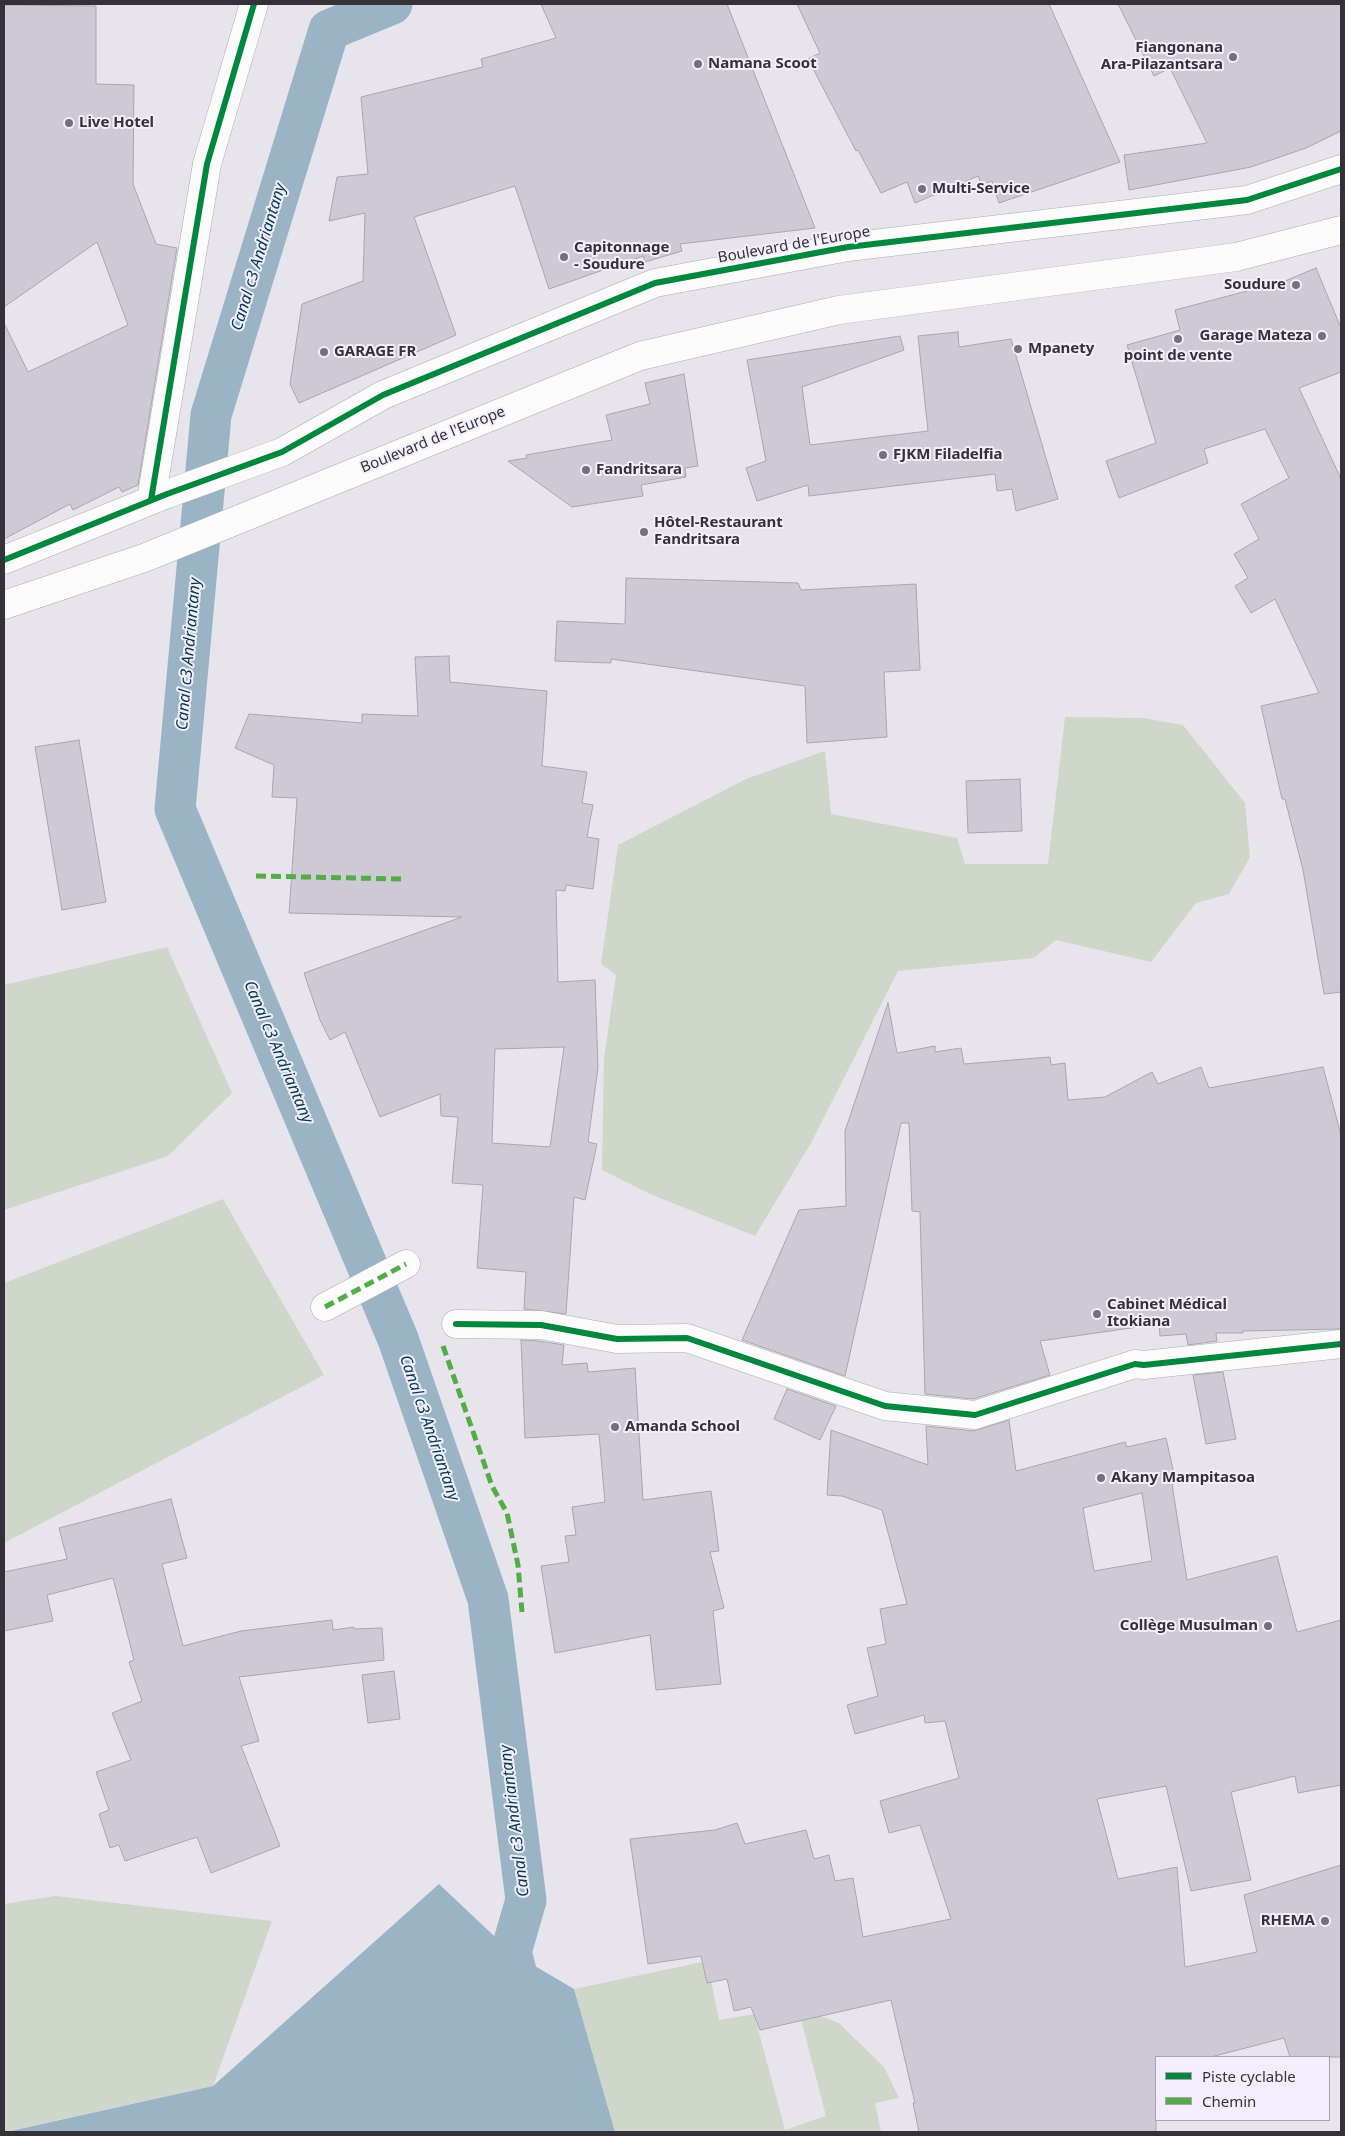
<!DOCTYPE html>
<meta charset="utf-8">
<style>
body{margin:0}
#map{position:relative;width:1345px;height:2136px;overflow:hidden;background:#e7e4ec;font-family:"Noto Sans",sans-serif}
canvas{display:block}
.frame{position:absolute;inset:0;border:5px solid #343238;pointer-events:none}
.legend{position:absolute;left:1155px;top:2056px;width:175px;height:65px;box-sizing:border-box;background:#f3eefd;border:1px solid #a7a3ae;margin:0;padding:6px 9px;list-style:none;font-size:15px;color:#343238}
.legend li{display:flex;align-items:center;gap:10px;height:25px}
.legend b{width:25px;border:1px solid #a7a3ae}
</style>
<div id="map">
<canvas width="1345" height="2136"></canvas>
<div class="frame"></div>
<ul class="legend">
<li><b style="height:6px;background:#00873e"></b>Piste cyclable</li>
<li><b style="height:6px;background:#54ac46"></b>Chemin</li>
</ul>
</div>
<script>
const c = document.querySelector('canvas').getContext('2d');
c.lineJoin = 'round';
function paint(path, color) { c.fillStyle = color; c.fill(path, 'evenodd'); }
const toPath = rows => new Path2D(rows.map(r => 'M' + r).join(''));
function trace(path, color, width, dash) { c.strokeStyle = color; c.lineWidth = width; c.lineCap = dash ? 'butt' : 'round'; c.setLineDash(dash || []); c.stroke(path); }
function drawText(font, color, halo, rows, align = 'center') {
  c.font = font + ' "Noto Sans",sans-serif'; c.lineWidth = 4; c.setLineDash([]); c.textBaseline = 'middle'; c.strokeStyle = halo; c.fillStyle = color; for (const [text, x, y, turn = 0] of rows) {
    c.save(); c.translate(x, y); c.rotate((+turn || 0) * Math.PI / 180); c.textAlign = isNaN(turn) ? turn : align; if (halo) c.strokeText(text, 0, 0); c.fillText(text, 0, 0); c.restore();
  }
}
paint(toPath([
 [1065,717,1143,718,1183,725,1245,803,1250,857,1229,894,1196,903,1151,962,1056,940,1034,958,898,971,811,1143,755,1236,650,1194,602,1170,604,1058,616,975,601,964,618,845,746,779,825,751,831,814,957,838,965,864,1048,864],
 [167,947,232,1093,168,1156,4,1210,4,985],
 [223,1199,324,1375,4,1543,4,1283],
 [55,1896,272,1921,213,2086,4,2132,4,1904],
 [707,1961,719,2020,754,2014,785,2130,826,2116,798,2008,839,2023,884,2067,899,2098,875,2103,881,2132,615,2132,574,1989]
]), '#cfd7ca');
paint(toPath([
 [439,1884,511,1952,574,1989,615,2132,6,2132,213,2086]
]), '#9ab4c6');
trace(toPath([
 [392,4,329,30,211,415,175,809,398,1339,488,1599,526,1900,511,1952,525,2006]
]), '#9ab4c6', 41);
const building = toPath([
 [541,4,727,4,815,228,680,244,682,251,645,262,643,256,549,289,515,186,414,217,456,335,299,403,290,384,302,304,363,281,365,213,329,221,337,177,368,174,361,97,483,67,481,59,556,38,541,4],
 [797,4,1049,4,1120,162,999,203,992,181,982,185,978,176,915,203,907,182,881,193,858,150,856,151,808,59,820,53,797,4],
 [1118,4,1341,4,1341,131,1306,148,1251,167,1129,190,1124,155,1207,143,1170,68,1154,76,1118,4],
 [4,5,96,6,96,84,134,85,133,184,156,244,177,248,138,485,122,492,119,487,73,510,70,504,4,539,4,323,28,372,128,325,97,242,4,307,4,5],
 [1316,268,1341,328,1341,372,1299,388,1341,479,1341,992,1324,994,1303,870,1285,799,1282,799,1261,706,1319,693,1275,599,1251,613,1235,586,1248,578,1234,554,1259,539,1241,504,1289,478,1265,429,1204,449,1208,463,1119,498,1106,461,1156,443,1127,345,1180,330,1175,310,1285,281,1316,268],
 [958,332,959,347,1011,339,1058,499,1016,511,1012,489,997,491,995,474,809,496,808,485,757,501,746,468,766,461,747,360,900,336,904,350,802,387,810,445,928,431,918,336,958,332],
 [684,374,698,466,685,468,686,477,641,485,643,496,572,507,508,461,527,458,526,455,612,440,606,415,650,404,645,383,684,374],
 [626,578,798,583,801,590,916,584,920,670,884,672,887,737,807,743,805,686,611,659,611,663,555,661,557,621,625,624,626,578],
 [449,656,450,682,547,691,542,766,587,772,582,803,593,805,587,837,599,839,593,889,566,885,565,891,556,890,558,982,595,980,598,1067,588,1142,597,1144,585,1200,574,1197,566,1314,524,1309,526,1272,477,1268,483,1185,452,1183,458,1117,441,1116,440,1094,380,1117,345,1032,330,1040,320,1020,304,973,462,917,289,913,297,798,272,797,274,765,235,748,249,714,362,723,362,714,418,716,415,657,449,656],
 [564,1047,550,1147,492,1143,495,1049,564,1047],
 [79,740,106,902,62,910,35,747,79,740],
 [1020,779,1022,831,968,833,966,781,1020,779],
 [888,1003,897,1053,935,1046,935,1052,961,1048,964,1064,1050,1057,1051,1065,1065,1063,1068,1100,1105,1097,1152,1072,1158,1084,1201,1067,1209,1088,1323,1067,1341,1135,1341,1329,1243,1331,1243,1333,1216,1333,1217,1341,1188,1345,1186,1334,1160,1336,1159,1324,1040,1341,1050,1375,973,1399,925,1394,920,1212,912,1211,909,1123,901,1123,845,1376,742,1340,799,1210,846,1206,845,1131,888,1003],
 [521,1340,539,1341,564,1345,562,1365,587,1363,588,1372,635,1368,643,1500,711,1491,719,1551,710,1552,724,1608,713,1611,721,1684,656,1690,650,1635,555,1653,541,1566,569,1562,565,1536,576,1535,572,1507,605,1502,599,1434,525,1438,521,1340],
 [1223,1372,1236,1439,1206,1444,1193,1375,1223,1372],
 [787,1389,836,1406,820,1440,774,1419,787,1389],
 [1009,1420,1016,1471,1125,1442,1127,1447,1166,1438,1176,1483,1172,1484,1187,1580,1277,1556,1297,1632,1341,1620,1341,1785,1298,1793,1295,1776,1231,1792,1251,1880,1191,1891,1166,1786,1097,1799,1118,1879,1177,1867,1185,1967,1257,1952,1244,1895,1341,1865,1341,2057,1290,2057,1284,2038,1211,2057,1156,2057,1156,2132,919,2132,913,2103,915,2103,891,2000,760,2030,751,2007,734,2011,727,1979,707,1983,701,1956,648,1964,630,1839,715,1830,737,1823,745,1844,806,1830,814,1859,829,1855,835,1881,853,1878,863,1937,951,1919,920,1825,889,1833,880,1801,959,1778,945,1721,925,1723,924,1715,855,1734,847,1705,878,1696,867,1648,886,1644,880,1609,907,1604,882,1510,842,1496,827,1495,831,1430,928,1465,926,1426,974,1431,1009,1420],
 [1142,1493,1152,1561,1094,1571,1083,1508,1142,1493],
 [171,1499,187,1558,162,1564,183,1646,241,1631,332,1620,333,1630,354,1627,354,1629,382,1628,384,1660,239,1677,259,1741,241,1746,280,1846,211,1873,197,1837,125,1861,119,1845,110,1848,99,1814,109,1810,96,1772,131,1760,112,1713,142,1701,129,1662,134,1660,113,1578,47,1595,53,1621,4,1631,4,1572,67,1559,59,1528,171,1499],
 [394,1671,400,1719,368,1723,362,1675,394,1671]
]);
paint(building, '#cecad5');
trace(building, '#a8a6ac', 1);
const street = toPath([
 [151,500,207,164,254,4],
 [325,1307,406,1264],
 [456,1324,541,1325,617,1339,687,1338,885,1406,975,1415,1135,1364,1144,1365,1341,1344]
]);
const secondary = toPath([
 [4,560,167,494,282,452,383,395,655,283,848,247,1247,200,1341,169],
 [4,605,144,558,640,356,839,310,1236,257,1341,230]
]);
trace(street, '#adabb1', 29);
trace(secondary, '#adabb1', 29);
trace(street, '#fbfbfc', 28);
trace(secondary, '#fbfbfc', 28);
trace(toPath([
 [256,876,403,879],
 [325,1307,406,1264],
 [443,1346,492,1486,507,1513,518,1565,522,1612]
]), '#54ac46', 5, [10, 5]);
trace(toPath([
 [151,500,207,164,254,4],
 [4,560,167,494,282,452,383,395,655,283,848,247,1247,200,1341,169],
 [456,1324,541,1325,617,1339,687,1338,885,1406,975,1415,1135,1364,1144,1365,1341,1344]
]), '#00873e', 6);
for (const [x, y, r, color] of [
 [1233,57,5,"#737077"],
 [698,64,5,"#737077"],
 [69,123,5,"#737077"],
 [922,189,5,"#737077"],
 [564,257,5,"#737077"],
 [1296,285,5,"#737077"],
 [1322,336,5,"#737077"],
 [1178,339,5,"#737077"],
 [1018,349,5,"#737077"],
 [324,352,5,"#737077"],
 [883,455,5,"#737077"],
 [586,470,5,"#737077"],
 [644,532,5,"#737077"],
 [1097,1314,5,"#737077"],
 [615,1427,5,"#737077"],
 [1101,1478,5,"#737077"],
 [1268,1626,5,"#737077"],
 [1325,1921,5,"#737077"]
]) { const dot = new Path2D(); dot.arc(x, y, r, 0, 2 * Math.PI); c.fillStyle = color; c.fill(dot); trace(dot, '#f3eefd', 2); }
drawText('bold 15px', '#343238', '#f3eefd', [
 ["Fiangonana",1223,48,"right"],
 ["Ara-Pilazantsara",1223,65,"right"],
 ["Namana Scoot",708,64],
 ["Live Hotel",79,123],
 ["Multi-Service",932,189],
 ["Capitonnage",574,248],
 ["- Soudure",574,265],
 ["Soudure",1286,285,"right"],
 ["Garage Mateza",1312,336,"right"],
 ["Mpanety",1028,349],
 ["GARAGE FR",334,352],
 ["point de vente",1178,356,"center"],
 ["FJKM Filadelfia",893,455],
 ["Fandritsara",596,470],
 ["Hôtel-Restaurant",654,523],
 ["Fandritsara",654,540],
 ["Cabinet Médical",1107,1305],
 ["Itokiana",1107,1322],
 ["Amanda School",625,1427],
 ["Akany Mampitasoa",1111,1478],
 ["Collège Musulman",1258,1626,"right"],
 ["RHEMA",1315,1921,"right"]
], 'left');
drawText('15px', '#343238', '#f3eefd', [
 ["Boulevard de l'Europe",794,245,-10],
 ["Boulevard de l'Europe",433,440,-22]
]);
drawText('italic 16px', '#023a52', '#f3eefd', [
 ["Canal c3 Andriantany",259,257,-73],
 ["Canal c3 Andriantany",189,654,-85],
 ["Canal c3 Andriantany",278,1052,67],
 ["Canal c3 Andriantany",429,1428,71],
 ["Canal c3 Andriantany",515,1821,-97]
]);
</script>
